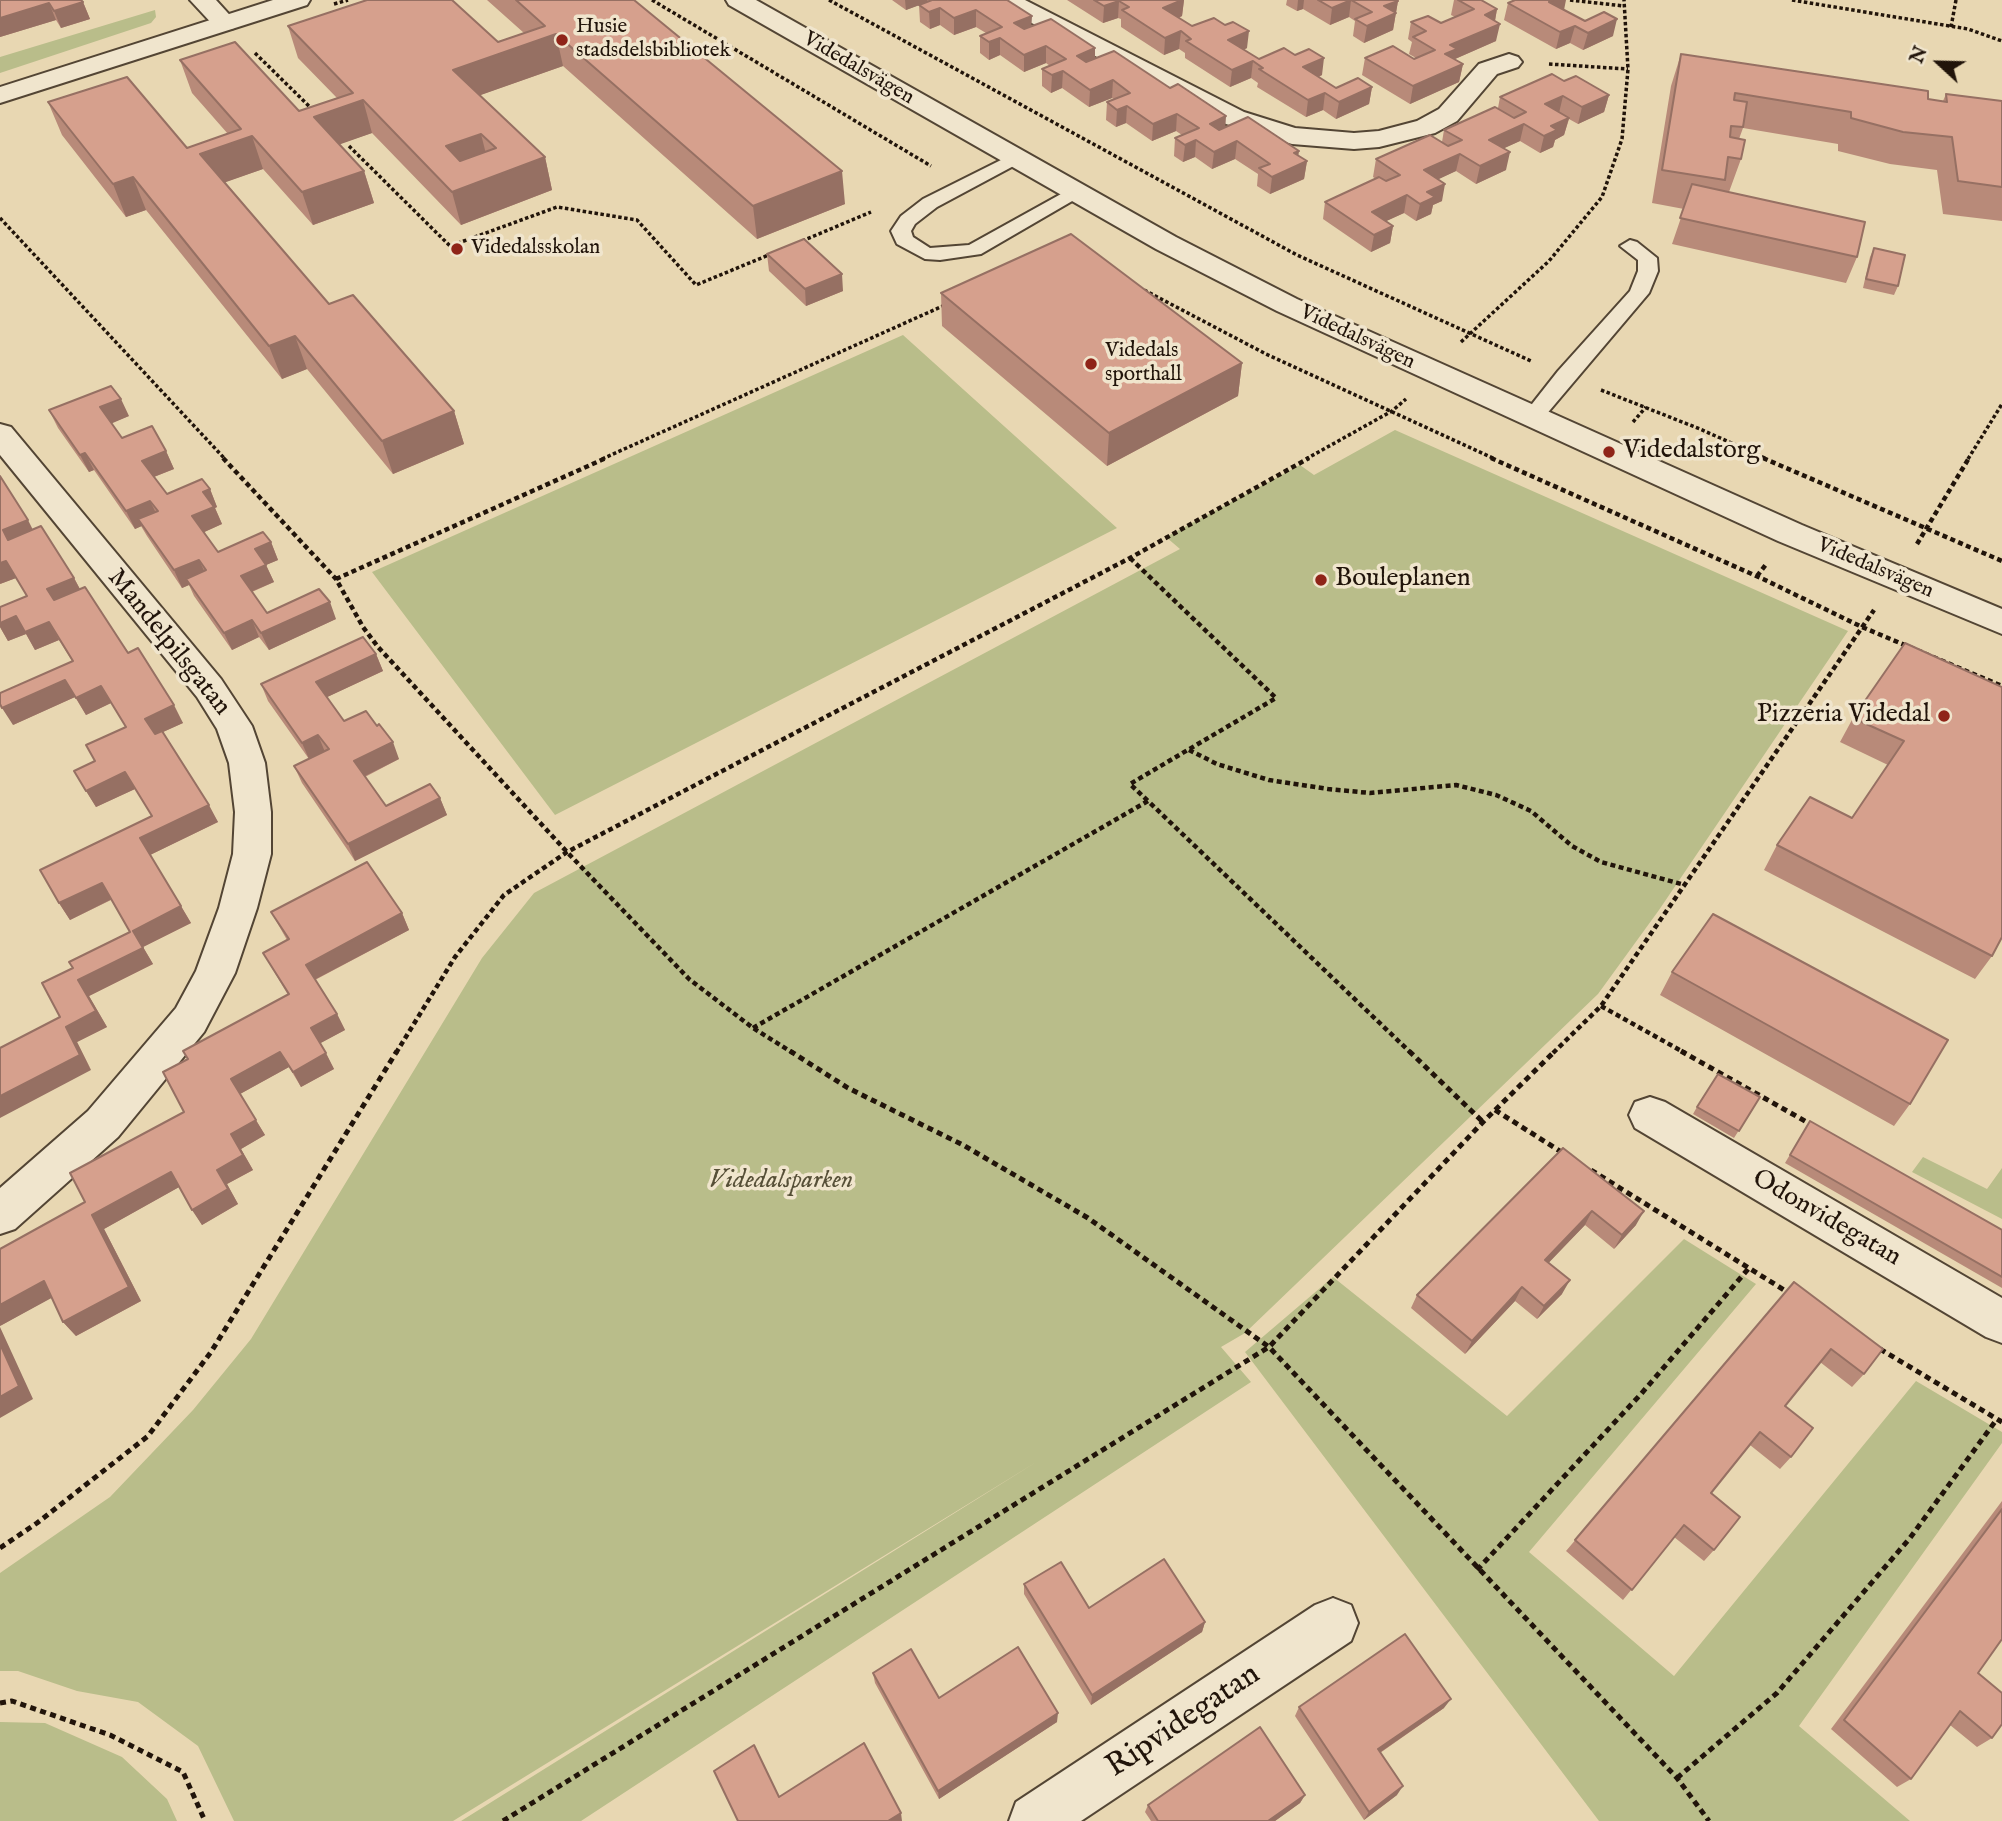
<!DOCTYPE html>
<meta charset="utf-8">
<style>
body{margin:0}
#map{position:relative;width:2002px;height:1821px;overflow:hidden;background:#e8d7b2;font-family:"IM FELL English",serif}
canvas{display:block}
.north{position:absolute;left:1904px;top:28px;width:70px;height:70px;-webkit-text-stroke:5px #f0e5cd;paint-order:stroke;rotate:292deg;font-size:19px;font-weight:700;line-height:28px;text-align:center;color:#21140a}
.north::after{content:'';display:block;margin:auto;width:24px;height:32px;background:#21140a;clip-path:polygon(50% 0,100% 100%,50% 72%,0 100%)}
</style>
<div id="map">
<canvas width="2002" height="1821"></canvas>
<div class="north">N</div>
</div>
<script>
const c = document.querySelector('canvas').getContext('2d');
c.lineJoin = 'round';
function paint(path, color) { c.fillStyle = color; c.fill(path, 'evenodd'); }
const toPath = rows => new Path2D(rows.map(r => 'M' + r).join(''));
function trace(path, color, width, dash) { c.strokeStyle = color; c.lineWidth = width; c.lineCap = dash ? 'butt' : 'round'; c.setLineDash(dash || []); c.stroke(path); }
function drawText(font, color, halo, rows, align = 'center') {
  c.font = font + ' "IM FELL English",serif'; c.lineWidth = 7; c.setLineDash([]); c.textBaseline = 'middle'; c.strokeStyle = halo; c.fillStyle = color; for (const [text, x, y, turn = 0] of rows) {
    c.save(); c.translate(x, y); c.rotate((+turn || 0) * Math.PI / 180); c.textAlign = isNaN(turn) ? turn : align; if (halo) c.strokeText(text, 0, 0); c.fillText(text, 0, 0); c.restore();
  }
}
paint(toPath([
 [155,10,156,17,151,23,0,73,0,57],
 [903,335,1117,528,555,815,372,572],
 [1395,430,1848,631,1659,910,1598,994,1245,1333,1221,1347,1251,1382,581,1821,461,1821,1038,1461,453,1821,234,1821,198,1746,138,1702,77,1691,18,1671,0,1671,0,1573,110,1497,193,1410,251,1339,482,958,534,893,1180,549,1166,537,1300,465,1314,475],
 [1923,1157,1987,1189,2002,1168,2002,1219,1912,1172],
 [1684,1239,1756,1284,1529,1552,1674,1676,1916,1381,2002,1432,2002,1443,1799,1726,1910,1821,1599,1821,1245,1352,1333,1277,1507,1416],
 [0,1722,45,1723,122,1757,167,1799,177,1821,0,1821]
]), '#b9bd8a');
const service = toPath([
 [1015,153,1024,158,1021,162,937,207,915,224,911,231,913,237,930,248,969,245,1070,189,1077,187,1086,193,981,254,940,260,925,259,897,244,891,231,901,216,923,199,1015,153],
 [1630,240,1637,242,1657,258,1658,271,1649,293,1539,423,1525,423,1521,418,1558,371,1630,291,1638,271,1638,260,1620,246,1630,240]
]);
const minor = toPath([
 [190,0,216,0,237,23,234,28,225,30,216,28,190,0],
 [994,0,1025,0,1244,112,1295,128,1354,133,1379,131,1417,121,1439,109,1479,64,1509,54,1518,57,1522,62,1518,67,1497,74,1457,121,1435,133,1379,147,1354,149,1292,144,1226,124,997,5,994,0],
 [0,424,11,427,221,679,252,726,265,763,271,812,271,854,257,908,235,973,204,1032,118,1137,15,1229,0,1234,0,1188,88,1111,176,1008,196,971,219,908,233,854,235,812,229,763,217,729,197,697,0,455,0,424],
 [1650,1097,1665,1102,2002,1298,2002,1343,1986,1337,1635,1128,1629,1115,1635,1102,1650,1097],
 [1333,1598,1351,1605,1358,1623,1351,1641,1081,1821,1009,1821,1016,1802,1315,1605,1333,1598]
]);
const tertiary = toPath([
 [273,0,310,0,307,5,0,103,0,87,273,0],
 [726,0,756,0,1176,237,1297,299,1802,525,2002,609,2002,634,1778,541,1277,311,1156,249,729,5,726,0]
]);
trace(service, '#534534', 4);
trace(minor, '#534534', 4);
trace(tertiary, '#534534', 4);
trace(toPath([
 [652,0,931,166],
 [829,0,1297,255,1531,361],
 [1570,0,1624,6],
 [1792,0,1968,29,2002,41],
 [334,4,348,0],
 [1951,27,1956,0],
 [255,53,314,111],
 [1549,64,1628,69],
 [349,146,450,246,557,207,637,220,696,285,771,254],
 [0,218,225,459],
 [802,241,871,212],
 [1144,290,1266,354,1495,459],
 [1461,342,1549,261,1602,197,1622,139,1628,69,1624,0],
 [1601,390,1700,429,1767,459],
 [1633,422,1646,407],
 [602,459,945,305],
 [1306,459,1392,411,1406,399],
 [1968,459,2002,404]
]), '#21140a', 3.5, [3.5, 2.5]);
trace(toPath([
 [223,458,336,579,363,627,378,647,567,852,689,979,753,1028,793,1053],
 [1491,458,1763,579,1862,627,2002,686],
 [1763,458,2002,561],
 [1917,544,1969,458],
 [1130,558,1276,698,1130,784,1148,801],
 [1757,576,1767,563],
 [336,579,606,458],
 [1189,750,1217,764,1269,780,1328,789,1370,793,1456,785,1496,795,1531,811,1572,846,1601,862,1685,885],
 [1601,1006,1685,1053],
 [753,1028,1148,801,1411,1053],
 [396,1053,455,957,504,895,567,852,1130,558,1309,458],
 [1553,1053,1601,1006,1874,610]
]), '#21140a', 4.5, [5, 3.5]);
trace(toPath([
 [790,1051,848,1088,963,1145,1088,1218,1269,1347,1677,1778,1709,1821],
 [1409,1051,1483,1122],
 [1681,1051,1812,1125],
 [1495,1110,1563,1153],
 [1591,1170,1789,1293],
 [1880,1349,2002,1422],
 [0,1548,37,1523,148,1436,211,1352,397,1051],
 [1477,1570,1641,1394,1749,1268],
 [0,1703,12,1701,110,1735,183,1772,205,1821],
 [1677,1778,1777,1693,1910,1538,1997,1419],
 [503,1821,1269,1347,1483,1122,1555,1051]
]), '#21140a', 5, [6, 4.5]);
paint(service, '#f0e5cd');
paint(minor, '#f0e5cd');
paint(tertiary, '#f0e5cd');
paint(toPath([
 [0,0,83,2,90,19,61,28,56,20,0,37],
 [487,0,634,0,845,204,757,239,563,66,480,95,545,157,552,190,461,225,372,133,339,144,364,171,374,203,313,225,263,169,225,182,329,304,454,411,464,444,393,474,307,369,282,379,146,210,126,217,62,135,48,102,187,148,228,134,192,93,180,60,299,111,337,98,298,58,288,26,498,42,524,33],
 [892,0,1007,0,1031,26,1095,48,1095,58,1225,127,1299,156,1307,161,1304,179,1270,194,1257,186,1258,174,1235,159,1212,169,1195,157,1183,162,1174,156,1175,138,1182,135,1176,131,1152,141,1126,123,1116,127,1106,120,1107,102,1114,99,1112,98,1089,107,1062,88,1051,93,1042,86,1042,69,1050,66,1046,63,1024,72,1000,55,989,60,980,53,980,36,986,33,976,27,954,35,940,25,930,29,920,22,919,5,906,10],
 [1067,0,1184,0,1182,16,1179,18,1192,26,1247,48,1244,50,1259,59,1322,75,1319,77,1336,88,1372,87,1369,104,1336,119,1323,110,1306,117,1257,87,1258,83,1251,78,1230,87,1185,58,1185,53,1179,49,1164,55,1121,27,1121,19,1118,18,1103,23],
 [1287,0,1396,0,1398,1,1393,30,1364,43,1353,36,1355,21,1349,17,1330,25,1303,9,1297,11,1286,5],
 [1454,0,1481,0,1497,9,1495,21,1496,41,1455,59,1463,64,1459,82,1410,104,1362,75,1365,58,1414,59,1416,58,1409,54,1412,42,1408,39,1411,22,1441,23,1455,17,1451,15],
 [1508,3,1564,10,1613,36,1583,50,1570,43,1556,49,1504,20],
 [1681,54,1928,99,1943,101,1946,94,2002,101,2002,221,1943,214,1937,170,1890,164,1838,151,1838,144,1743,128,1739,139,1741,159,1729,192,1857,257,1846,283,1672,244,1684,209,1652,203,1671,86],
 [1564,81,1609,95,1604,112,1578,124,1569,119,1564,135,1555,140,1553,147,1540,153,1520,141,1504,148,1506,170,1476,184,1456,171,1438,179,1442,201,1433,205,1431,214,1416,221,1404,213,1386,221,1393,226,1390,243,1371,252,1323,219,1325,202,1376,179,1373,177,1376,159,1442,142,1444,130,1498,108,1500,97],
 [1874,248,1898,286,1894,295,1863,288,1870,257],
 [767,254,843,291,806,306,769,271],
 [941,293,1242,363,1238,396,1107,466,942,326],
 [49,410,129,416,111,423,122,438,166,451,174,469,154,477,167,494,210,489,217,507,215,508,222,524,204,532,218,552,271,542,278,560,266,565,274,582,252,592,267,613,336,619,269,650,259,637,232,650,194,596,189,585,182,588,147,536,141,526,135,529,94,470,89,472,58,428],
 [33,529,74,578,80,589,183,723,163,732,218,822,150,855,191,923,143,947,153,964,89,996,107,1027,77,1042,91,1070,60,1017,73,968,130,932,111,900,70,920,59,903,152,816,135,789,96,807,74,771,95,761,126,727,111,703,86,715,75,697,13,725,72,661,59,640,35,650,26,634,8,641,0,627,0,607,27,596,16,578,0,584],
 [1905,643,1992,956,1975,979,1764,870,1777,845,1852,818,1888,765,1840,742,1853,718],
 [376,654,383,671,327,697,344,721,399,759,365,777,386,806,440,798,447,815,355,861,302,783,294,766,309,759,268,701,261,684],
 [271,912,402,913,409,930,315,980,337,1014,345,1030,320,1043,334,1069,301,1087,289,1067,240,1094,265,1135,241,1149,253,1170,227,1184,238,1204,202,1225,179,1187,104,1229,141,1301,76,1336,63,1322,52,1297,0,1326,85,1202,184,1112,188,1059,288,995,263,953,287,940],
 [1672,972,1910,1104,1894,1126,1660,995],
 [1760,1097,1734,1138,1693,1114,1697,1107],
 [1810,1121,2002,1230,2002,1288,1785,1163],
 [1563,1148,1636,1225,1614,1249,1585,1225,1548,1263,1562,1294,1537,1319,1515,1301,1465,1354,1411,1308,1417,1295],
 [1794,1282,1864,1374,1852,1387,1820,1362,1785,1406,1791,1457,1780,1469,1750,1445,1711,1493,1714,1550,1704,1561,1674,1537,1623,1600,1566,1551],
 [2002,1501,2002,1639,1978,1673,1992,1738,1977,1747,1950,1725,1911,1779,1897,1787,1831,1729],
 [1024,1584,1089,1608,1205,1622,1202,1632,1091,1705,1024,1594],
 [873,1673,939,1698,1057,1722,939,1799,875,1683],
 [1299,1707,1444,1708,1380,1753,1397,1795,1364,1820,1295,1716],
 [1305,1795,1300,1803,1275,1821,1151,1821,1145,1812,1148,1805]
]), '#b88a79');
paint(toPath([
 [905,0,927,0,928,2,906,10],
 [1182,0,1184,0,1182,16,1162,25,1163,8],
 [1298,0,1304,0,1303,9,1297,11],
 [1351,0,1349,17,1330,25,1332,8],
 [1553,0,1566,0,1564,10,1549,2],
 [1119,1,1118,18,1103,23,1104,6],
 [1398,1,1393,30,1364,43,1367,26,1384,6],
 [83,2,90,19,61,28,54,11],
 [49,3,56,20,0,37,0,18],
 [940,8,940,25,930,29,929,12],
 [1497,9,1494,26,1500,24,1496,41,1455,59,1453,66,1445,54,1450,45,1485,15],
 [976,10,976,27,954,35,954,18],
 [1032,16,1031,33,1014,23],
 [1617,19,1613,36,1583,50,1588,33],
 [1575,26,1570,43,1556,49,1560,32],
 [1181,31,1179,49,1164,55,1165,38],
 [1249,31,1247,48,1226,57,1228,40],
 [556,34,563,66,461,102,453,70],
 [1000,38,1000,55,989,60,989,42],
 [1046,46,1046,63,1024,72,1024,55],
 [1095,48,1095,65,1076,73,1077,56],
 [1324,58,1322,75,1301,84,1303,67],
 [1253,61,1251,78,1230,87,1232,70],
 [1463,64,1459,82,1410,104,1413,86],
 [1063,71,1062,88,1051,93,1052,75],
 [1113,80,1112,98,1089,107,1090,90],
 [1372,87,1369,104,1336,119,1339,102],
 [1325,93,1323,110,1306,117,1308,100],
 [1609,95,1604,112,1578,124,1582,107],
 [1563,96,1559,113,1545,104],
 [363,100,372,133,324,150,314,117],
 [1127,106,1126,123,1116,127,1117,110],
 [1177,114,1176,131,1152,141,1153,124],
 [1226,116,1225,134,1210,124],
 [1569,118,1564,135,1555,140,1553,147,1540,153,1544,136,1551,126],
 [1524,124,1520,141,1485,157,1489,140],
 [481,134,489,166,454,179,446,146],
 [252,136,263,169,212,187,200,154],
 [1196,140,1195,157,1183,162,1185,145],
 [1237,141,1235,159,1212,169,1214,152],
 [1299,151,1297,165,1307,161,1304,179,1270,194,1272,177,1294,153],
 [1510,152,1506,170,1476,184,1480,166],
 [1460,154,1456,171,1420,188,1424,170],
 [545,157,552,190,461,225,452,192],
 [364,171,374,203,313,225,302,192],
 [842,171,845,204,757,239,753,206],
 [133,177,146,210,126,217,113,184],
 [1445,184,1442,201,1433,205,1431,214,1416,221,1420,204,1427,192],
 [1407,195,1404,213,1369,229,1372,212],
 [1393,226,1390,243,1371,252,1374,235],
 [842,274,843,291,806,306,805,289],
 [295,336,307,369,282,379,269,346],
 [1242,363,1238,396,1107,466,1109,433],
 [121,399,129,416,108,425,100,407],
 [454,411,464,444,393,474,382,441],
 [166,451,174,469,151,478,142,461],
 [85,453,94,470,89,472,80,455],
 [210,489,217,507,215,508,222,524,200,534,192,516,203,492],
 [150,501,159,519,138,519,142,526,135,529,126,511],
 [28,520,37,538,13,548,3,530],
 [271,542,278,560,266,565,274,582,248,593,241,576,255,549],
 [199,560,207,577,186,579,189,585,182,588,174,570],
 [6,561,16,578,0,584,0,563],
 [74,578,83,595,57,606,47,589],
 [330,602,336,619,269,650,261,633],
 [16,616,26,634,8,641,0,627,0,623],
 [252,620,259,637,232,650,224,633],
 [49,622,59,640,35,650,25,632],
 [376,654,383,671,323,699,316,682],
 [65,680,75,697,13,725,2,708],
 [101,686,111,703,86,715,76,698],
 [174,705,183,723,154,736,145,719],
 [318,735,325,752,309,759,302,743],
 [393,742,399,759,361,778,354,761],
 [125,772,135,789,96,807,86,791],
 [440,798,447,815,355,861,348,844],
 [209,805,218,822,150,855,140,838],
 [102,883,112,899,70,920,59,903],
 [181,906,191,923,143,947,153,964,89,996,107,1027,77,1042,91,1070,0,1118,0,1096,66,1027,78,980,133,931],
 [402,913,409,930,314,980,306,965],
 [337,1014,345,1030,319,1044,311,1028],
 [280,1052,289,1067,240,1094,265,1135,241,1149,253,1170,227,1184,238,1204,202,1225,192,1210,231,1134,231,1079],
 [326,1053,334,1069,301,1087,293,1072],
 [171,1172,181,1186,104,1229,141,1301,76,1336,63,1322,92,1215],
 [1592,1211,1585,1225,1538,1274,1545,1260],
 [1644,1211,1636,1225,1614,1249,1622,1235],
 [1570,1280,1562,1294,1537,1319,1544,1306],
 [44,1281,57,1295,0,1326,0,1305],
 [1522,1287,1515,1301,1465,1354,1472,1341],
 [0,1327,33,1399,0,1418],
 [1205,1622,1202,1632,1091,1705,1092,1695],
 [1451,1699,1444,1708,1372,1758,1378,1749],
 [1058,1713,1057,1722,939,1799,938,1791],
 [1403,1786,1397,1795,1364,1820,1369,1812],
 [1305,1795,1300,1803,1275,1821,1268,1821],
 [901,1813,902,1821,888,1821]
]), '#967063');
const building = toPath([
 [0,0,81,0,83,2,54,11,49,3,0,18,0,0],
 [367,0,452,0,498,42,545,26,516,0,634,0,842,171,753,206,556,34,453,70,545,157,452,192,363,100,314,117,364,171,302,192,252,136,200,154,329,304,353,295,454,411,382,441,295,336,269,346,133,177,113,184,48,102,127,77,187,148,241,129,180,60,235,42,299,111,353,93,288,26,367,0],
 [481,134,496,148,460,161,446,146,481,134],
 [932,0,1007,0,1032,16,1014,23,1024,29,1051,19,1095,48,1077,56,1086,62,1114,51,1170,88,1178,84,1226,116,1210,124,1219,130,1248,117,1299,151,1294,153,1307,161,1272,177,1259,168,1270,164,1237,141,1214,152,1196,140,1185,145,1175,138,1199,128,1177,114,1153,124,1127,106,1117,110,1107,102,1130,93,1113,80,1090,90,1063,71,1052,75,1042,69,1066,59,1046,46,1024,55,1000,38,989,42,980,36,1002,27,976,10,954,18,940,8,929,12,919,5,932,0],
 [1094,0,1182,0,1163,8,1192,26,1214,18,1225,25,1233,22,1249,31,1228,40,1259,59,1284,48,1295,55,1309,49,1324,58,1303,67,1336,88,1358,78,1372,87,1339,102,1325,93,1308,100,1259,69,1263,68,1253,61,1232,70,1186,41,1191,39,1181,31,1165,38,1122,10,1129,7,1119,1,1104,6,1094,0],
 [1318,0,1396,0,1398,1,1384,6,1396,13,1367,26,1355,19,1372,12,1351,0,1332,8,1318,0],
 [1458,0,1481,0,1497,9,1485,15,1500,24,1450,45,1457,49,1445,54,1463,64,1413,86,1365,58,1393,46,1414,59,1435,50,1413,37,1426,31,1411,22,1428,16,1441,23,1474,9,1458,0],
 [1515,0,1553,0,1549,2,1585,21,1604,12,1617,19,1588,33,1575,26,1560,32,1508,3,1515,0],
 [1681,54,1928,91,1928,99,1947,102,1946,94,2002,101,2002,187,1958,181,1952,137,1903,132,1851,118,1851,112,1735,93,1734,100,1747,102,1743,127,1731,126,1730,137,1745,140,1741,159,1728,157,1725,180,1662,170,1681,54],
 [1552,74,1564,81,1576,76,1609,95,1582,107,1563,96,1545,104,1569,118,1551,126,1557,130,1544,136,1524,124,1489,140,1510,152,1480,166,1460,154,1424,170,1445,184,1427,192,1435,197,1420,204,1407,195,1372,212,1393,226,1374,235,1325,202,1379,177,1386,181,1400,175,1376,159,1430,135,1448,146,1462,140,1444,130,1495,107,1514,118,1526,112,1500,97,1552,74],
 [1692,184,1865,222,1857,257,1680,218,1692,184],
 [1071,234,1242,363,1109,433,941,293,1071,234],
 [804,239,842,274,805,289,767,254,804,239],
 [1874,248,1905,255,1898,286,1866,279,1874,248],
 [111,386,121,399,100,407,122,438,152,426,166,451,142,461,167,494,202,479,210,489,203,492,214,507,192,516,218,552,263,532,271,542,255,549,266,565,241,576,267,613,319,589,330,602,261,633,252,620,224,633,186,579,206,570,199,560,174,570,138,519,158,511,150,501,126,511,85,453,80,455,49,410,111,386],
 [0,476,28,520,3,530,8,540,41,526,74,578,47,589,54,600,85,587,128,653,138,648,174,705,145,719,155,734,162,731,209,805,140,838,181,906,133,931,143,948,78,980,96,1011,66,1027,80,1055,0,1096,0,1048,60,1017,42,983,73,968,69,962,130,932,102,883,59,903,40,870,152,816,125,772,86,791,74,771,95,761,86,745,126,727,101,686,76,698,65,680,2,708,0,704,0,693,73,661,49,622,25,632,16,616,0,623,0,607,27,596,6,561,0,563,0,476],
 [363,637,376,654,316,682,344,721,366,711,377,726,379,724,393,742,354,761,386,806,430,784,440,798,348,844,294,766,329,749,318,735,302,743,261,684,363,637],
 [1905,643,2002,687,2002,937,1992,956,1777,845,1810,797,1852,818,1904,741,1853,718,1905,643],
 [367,862,402,913,306,965,337,1014,311,1028,326,1053,293,1072,280,1052,231,1079,256,1120,231,1134,243,1155,217,1170,228,1189,192,1210,171,1172,92,1215,129,1287,63,1322,44,1281,0,1305,0,1249,85,1202,70,1173,184,1112,163,1072,188,1059,183,1051,289,994,263,953,289,939,271,912,367,862],
 [1713,914,1948,1040,1910,1104,1672,972,1713,914],
 [1718,1074,1760,1097,1739,1131,1697,1107,1718,1074],
 [1810,1121,2002,1230,2002,1277,1790,1155,1810,1121],
 [1563,1148,1644,1211,1622,1235,1592,1211,1545,1260,1570,1280,1544,1306,1522,1287,1472,1341,1417,1295,1563,1148],
 [1794,1282,1883,1349,1864,1374,1831,1349,1785,1406,1813,1428,1791,1457,1760,1432,1711,1493,1740,1517,1714,1550,1684,1525,1632,1590,1575,1540,1794,1282],
 [0,1344,19,1386,0,1397,0,1344],
 [2002,1509,2002,1639,1978,1673,2002,1693,2002,1724,1992,1738,1960,1711,1911,1779,1844,1720,2002,1509],
 [1164,1559,1205,1622,1092,1695,1024,1584,1061,1562,1089,1608,1164,1559],
 [1405,1634,1451,1699,1378,1749,1403,1786,1369,1812,1299,1707,1405,1634],
 [1018,1647,1058,1713,938,1791,873,1673,911,1649,939,1698,1018,1647],
 [1260,1727,1305,1795,1268,1821,1158,1821,1148,1805,1260,1727],
 [864,1743,901,1813,888,1821,738,1821,714,1771,754,1745,779,1797,864,1743]
]);
paint(building, '#d6a08d');
trace(building, '#967063', 2);
for (const [x, y, r, color] of [
 [562,40,7,"#8f2418"],
 [457,249,7,"#8f2418"],
 [1091,364,7,"#8f2418"],
 [1609,452,7,"#8f2418"],
 [1321,580,7,"#8f2418"],
 [1944,716,7,"#8f2418"]
]) { const dot = new Path2D(); dot.arc(x, y, r, 0, 2 * Math.PI); c.fillStyle = color; c.fill(dot); trace(dot, '#f0e5cd', 2.5); }
drawText('21px', '#21140a', '#f0e5cd', [
 ["Husie",576,28],
 ["stadsdelsbibliotek",576,52],
 ["Videdalsskolan",471,249],
 ["Videdals",1105,352],
 ["sporthall",1105,376]
], 'left');
drawText('21px', '#21140a', '#f0e5cd', [
 ["Videdalsvägen",858,69,30],
 ["Videdalsvägen",1357,338,25],
 ["Videdalsvägen",1875,569,23]
]);
drawText('26px', '#21140a', '#f0e5cd', [
 ["Videdalstorg",1623,452],
 ["Bouleplanen",1335,580],
 ["Pizzeria Videdal",1930,716,"right"]
], 'left');
drawText('26px', '#21140a', '#f0e5cd', [
 ["Mandelpilsgatan",168,643,51],
 ["Odonvidegatan",1826,1219,30]
]);
drawText('italic 26px', '#564f37', '#f0e5cd', [
 ["Videdalsparken",781,1182]
]);
drawText('32px', '#21140a', '#f0e5cd', [
 ["Ripvidegatan",1184,1722,-34]
]);
</script>
